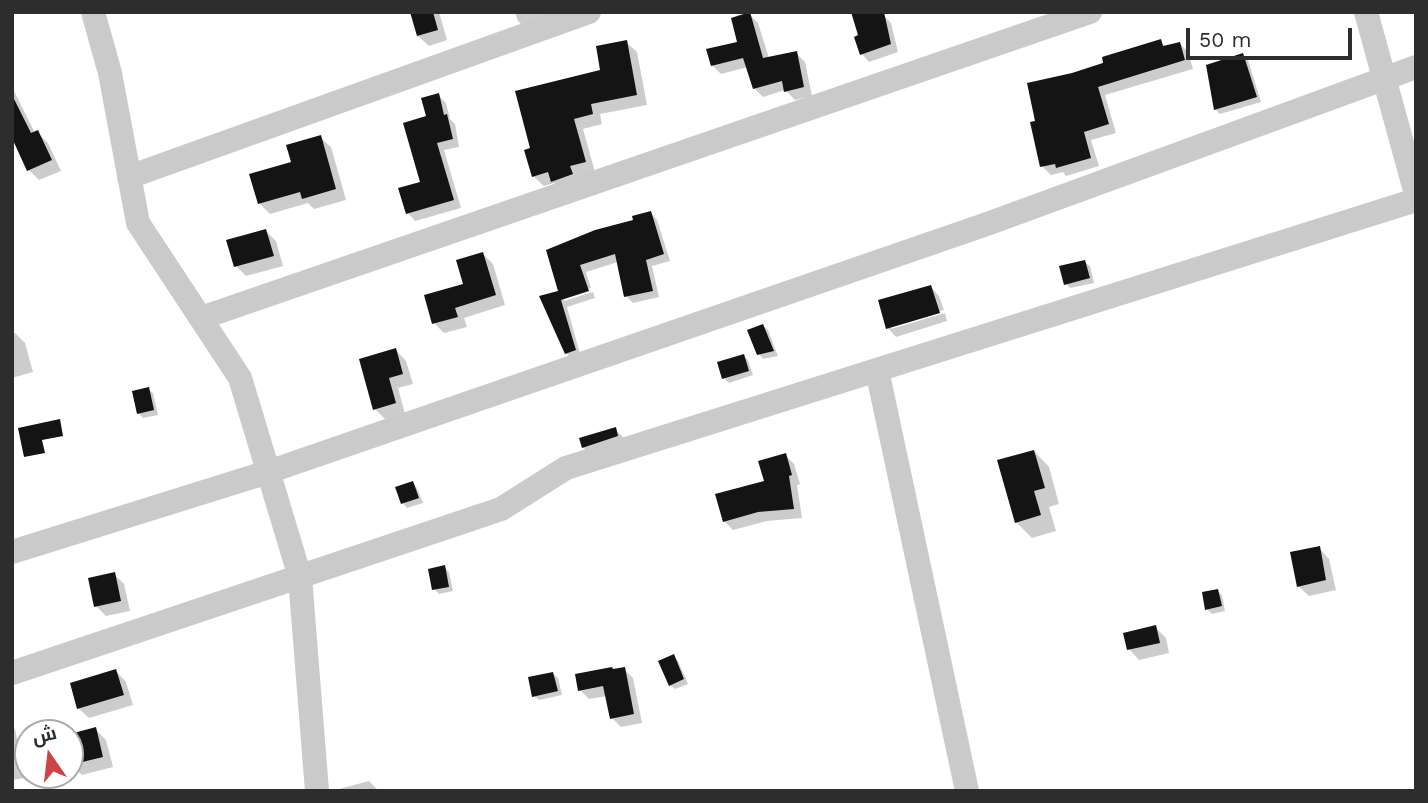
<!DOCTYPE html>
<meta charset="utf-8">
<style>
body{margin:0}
#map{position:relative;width:1428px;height:803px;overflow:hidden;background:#fff;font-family:"Work Sans",Cairo,sans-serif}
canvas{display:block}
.frame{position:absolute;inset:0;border:14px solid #2d2d2d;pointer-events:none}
.north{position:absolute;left:14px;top:719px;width:70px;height:70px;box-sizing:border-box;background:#fff;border:2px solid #ababab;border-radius:50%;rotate:346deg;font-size:19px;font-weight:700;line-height:28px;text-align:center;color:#2d2d2d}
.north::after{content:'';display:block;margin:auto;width:24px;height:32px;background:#ce4446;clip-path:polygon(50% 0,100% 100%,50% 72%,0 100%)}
.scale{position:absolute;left:1186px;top:28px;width:166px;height:32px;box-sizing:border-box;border:4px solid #2d2d2d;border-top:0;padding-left:9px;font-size:21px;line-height:24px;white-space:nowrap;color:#2d2d2d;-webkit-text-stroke:5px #fff;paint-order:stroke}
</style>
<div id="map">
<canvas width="1428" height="803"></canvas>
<div class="frame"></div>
<div class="north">ش</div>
<div class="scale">50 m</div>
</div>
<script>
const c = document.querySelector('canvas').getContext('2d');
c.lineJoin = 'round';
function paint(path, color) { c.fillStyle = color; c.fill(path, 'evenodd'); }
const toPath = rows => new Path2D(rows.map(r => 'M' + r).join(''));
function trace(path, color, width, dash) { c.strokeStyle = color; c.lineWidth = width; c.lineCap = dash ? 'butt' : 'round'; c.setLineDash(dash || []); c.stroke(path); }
paint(toPath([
 [412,12,439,12,447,40,429,46,418,36],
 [515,12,561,12,528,32,518,21],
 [749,14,758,23,769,58,796,53,805,62,812,96,795,100,785,90,763,97,754,88,748,67,721,74,712,65,740,43],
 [885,17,891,23,898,52,869,62,862,54],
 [1160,41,1166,47,1179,43,1188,52,1193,69,1105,95,1116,133,1091,140,1099,166,1066,176,1063,172,1051,175,1042,166,1037,122,1073,74],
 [626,42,637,52,647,105,600,114,602,124,583,129,595,172,562,191,554,183,544,186,533,176,533,149],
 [1243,55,1248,60,1261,102,1220,114,1215,109],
 [12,87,35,133,37,132,48,143,61,171,39,180,29,170,12,131],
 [438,95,446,103,450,119,455,124,459,147,444,150,461,208,415,221,408,213,422,183,428,117],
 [320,137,331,147,346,200,314,209,308,203,270,214,260,204,293,163],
 [651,213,657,220,670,261,652,266,659,297,633,303,626,296,618,262,586,272,591,288,564,297,564,301,593,292,595,298,567,307,581,357,573,360,566,353,541,298,560,292,548,251,635,221],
 [266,231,276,241,283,266,246,276,236,266],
 [483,254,493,264,505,305,464,318,467,327,444,333,434,323,465,285],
 [1085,262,1090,266,1094,283,1070,288,1066,284],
 [931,287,939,296,944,310,891,325,891,329,945,313,947,321,896,337,888,328],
 [763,326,768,330,778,356,763,359,759,354],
 [12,333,15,333,25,343,33,372,12,378],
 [396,350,406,361,413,384,398,388,405,414,385,419,375,409],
 [743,356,748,360,753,375,729,383,724,378],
 [148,389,153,393,158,415,143,418,138,413],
 [615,429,626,440,593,457,583,447],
 [1034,451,1049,467,1059,504,1049,507,1056,531,1032,538,1016,522],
 [785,455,794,464,800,484,797,485,802,518,767,521,733,530,724,521,766,483],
 [413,483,417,488,423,503,407,508,403,503],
 [1319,548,1329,559,1336,590,1309,596,1298,586],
 [444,567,449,572,453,591,439,594,434,589],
 [114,574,124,584,130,611,106,616,96,606],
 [1217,591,1222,595,1225,611,1212,614,1207,609],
 [1155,627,1166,638,1169,653,1139,660,1129,649],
 [673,656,678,661,688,684,675,689,670,685],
 [624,669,633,678,642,723,621,727,612,718,607,696,589,699,580,690,614,671],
 [116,671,126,682,133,705,89,718,78,708],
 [553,674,558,678,562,695,539,700,534,696],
 [12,726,15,729,25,778,12,780],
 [95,729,106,740,113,767,82,775,71,764,70,735],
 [369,781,379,791,339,791,339,789]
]), '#0003');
paint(toPath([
 [410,12,433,12,438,30,417,36],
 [750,12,763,58,797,51,804,87,784,92,782,81,753,89,743,58,711,66,706,49,737,42,731,18],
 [851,12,884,12,891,44,860,55,854,37,858,35],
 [1161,39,1163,46,1180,42,1185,60,1098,87,1109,124,1084,132,1091,158,1056,168,1055,164,1040,167,1030,122,1035,121,1027,83,1072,73,1103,63,1102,57],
 [627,40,637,95,591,104,593,114,574,119,586,162,570,166,573,174,551,182,548,172,532,177,524,150,530,148,515,91,600,70,596,46],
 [1243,53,1257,97,1214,110,1206,65],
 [439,93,444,115,447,114,453,139,437,143,454,200,406,214,398,188,420,182,403,123,426,116,421,98],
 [12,95,31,133,38,130,52,160,27,171,12,138],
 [321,135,336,189,302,199,300,192,258,204,249,174,291,162,286,145],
 [651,211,664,254,646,260,653,291,624,297,615,254,580,265,589,291,561,300,576,350,565,354,539,296,558,291,546,250,595,230,633,220,632,216],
 [266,229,274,256,234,267,226,240],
 [483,252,496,295,455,308,458,317,432,324,424,295,463,284,456,260],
 [1085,260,1090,278,1064,285,1059,266],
 [931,285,940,313,886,329,878,300],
 [763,324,774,351,757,355,747,330],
 [396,348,403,374,389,378,396,403,373,410,359,359],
 [744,354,749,371,722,379,717,362],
 [149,387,154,410,137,414,132,391],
 [60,419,63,436,42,440,45,453,24,457,18,428],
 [616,427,618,436,582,448,579,438],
 [1034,450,1045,488,1034,491,1041,515,1015,523,997,460],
 [786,453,792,475,789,476,794,509,758,512,723,522,715,494,764,481,758,461],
 [413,481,419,498,401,504,395,487],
 [1320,546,1326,580,1297,587,1290,552],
 [445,565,449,587,432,590,428,569],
 [115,572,121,601,94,607,88,578],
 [1218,589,1222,606,1205,610,1202,592],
 [1156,625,1160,643,1127,650,1123,633],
 [674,654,684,679,669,686,658,661],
 [612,667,613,669,625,667,634,714,610,719,603,686,578,691,575,674],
 [116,669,124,695,77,709,70,683],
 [553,672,558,691,532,697,528,677],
 [96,727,103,757,70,765,70,734]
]), '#141414');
trace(toPath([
 [93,12,110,73,138,223,240,378,300,577,317,791],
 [1366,12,1416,194],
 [129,177,589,12],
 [201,318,1090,12],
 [877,370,967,791],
 [12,552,268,472,987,224,1416,67],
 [12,673,501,509,566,468,1416,200]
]), '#cacaca', 24);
</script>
